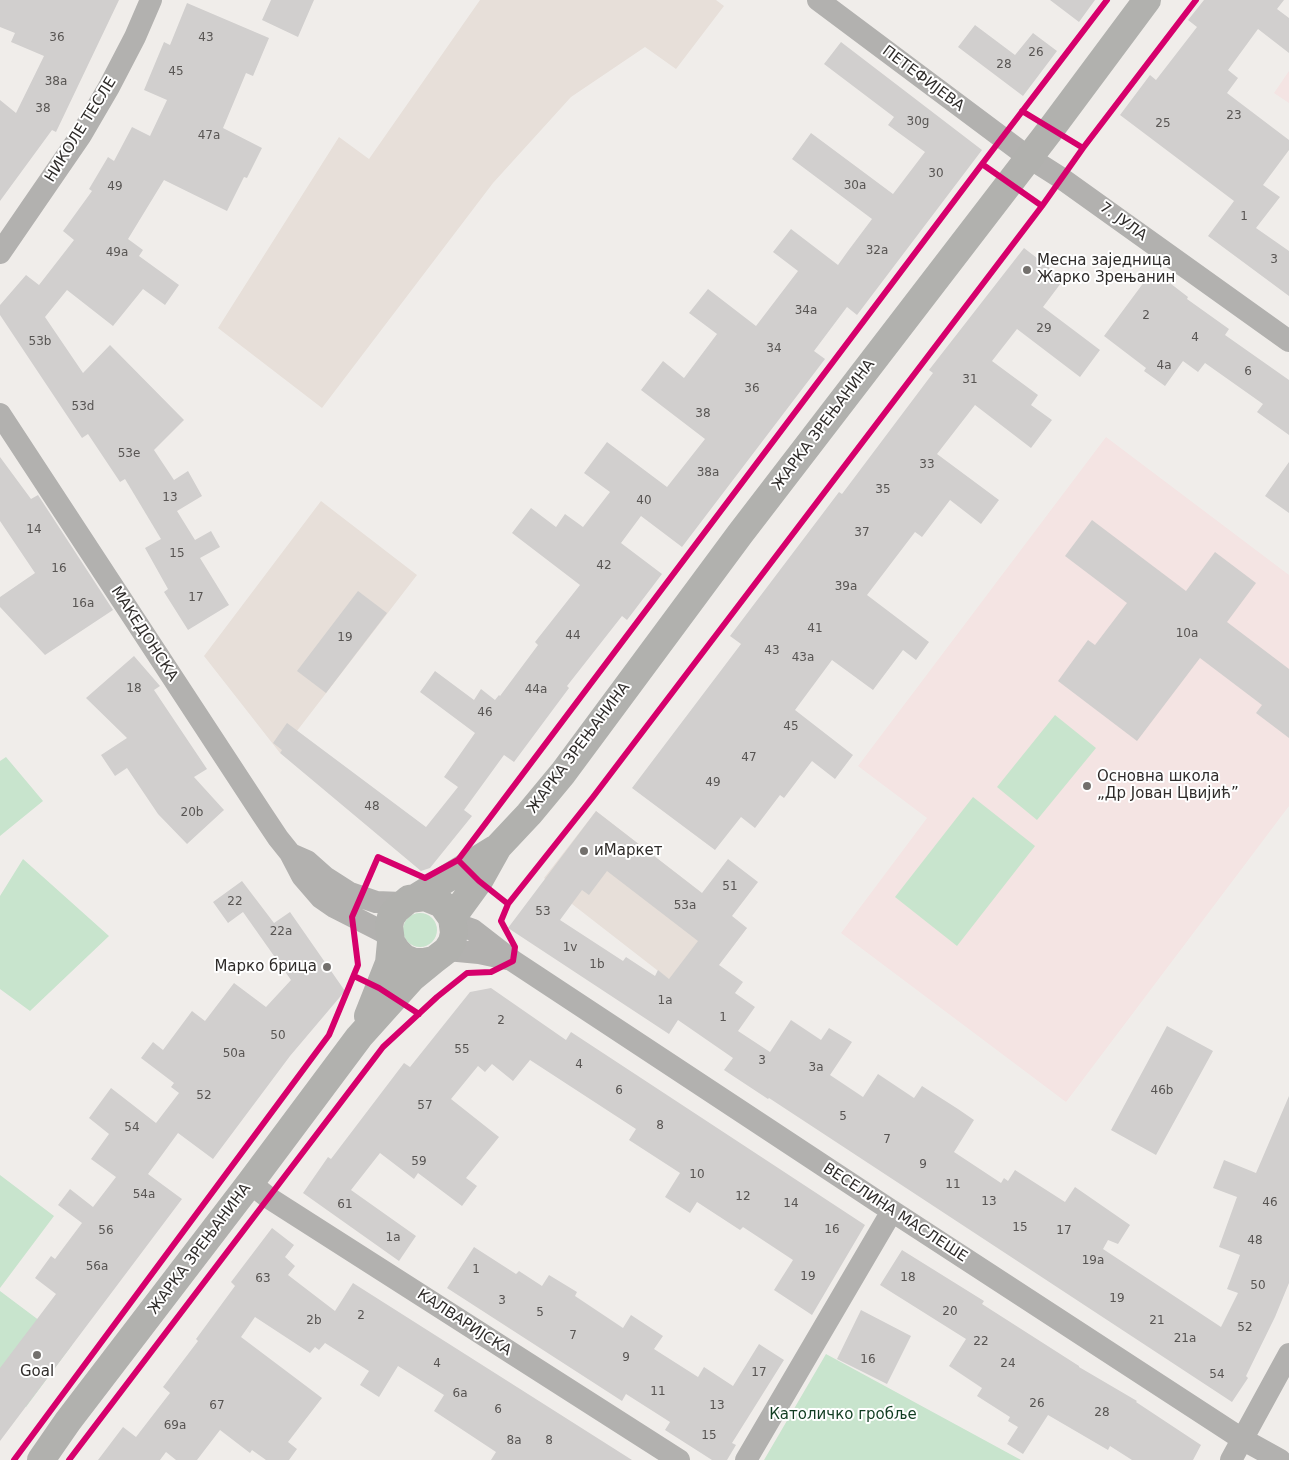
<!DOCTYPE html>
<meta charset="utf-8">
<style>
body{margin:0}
canvas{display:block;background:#f0edea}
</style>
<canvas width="1289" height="1460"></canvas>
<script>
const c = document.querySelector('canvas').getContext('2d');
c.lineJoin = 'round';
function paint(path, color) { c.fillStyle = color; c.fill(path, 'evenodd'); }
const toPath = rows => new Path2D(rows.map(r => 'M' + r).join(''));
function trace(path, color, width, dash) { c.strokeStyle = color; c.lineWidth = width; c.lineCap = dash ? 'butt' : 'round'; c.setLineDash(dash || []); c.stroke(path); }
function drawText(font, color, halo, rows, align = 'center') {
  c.font = font + ' "DejaVu Sans",sans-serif'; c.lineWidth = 4; c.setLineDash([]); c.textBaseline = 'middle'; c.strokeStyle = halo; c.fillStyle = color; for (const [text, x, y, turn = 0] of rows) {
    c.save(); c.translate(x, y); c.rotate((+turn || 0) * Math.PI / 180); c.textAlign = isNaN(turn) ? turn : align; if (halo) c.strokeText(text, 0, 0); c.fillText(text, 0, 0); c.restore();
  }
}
paint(toPath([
 [480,0,716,0,724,6,676,69,645,47,571,97,493,183,322,408,218,328,339,137,369,159],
 [321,501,417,575,280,753,204,656],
 [596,811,747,928,693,998,563,897,564,894,544,878]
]), '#e7dfd9');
paint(toPath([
 [1289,71,1289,103,1274,93],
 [1106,437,1289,575,1289,806,1066,1102,841,933,927,818,858,766]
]), '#f4e4e3');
paint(toPath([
 [1055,715,1096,748,1037,820,997,787],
 [6,757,43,801,0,836,0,761],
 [973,797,1035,846,957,946,895,897],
 [23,859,109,936,30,1011,0,989,0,896],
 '403 930a17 17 0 1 1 34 0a17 17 0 1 1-34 0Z',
 [0,1175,54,1216,0,1288],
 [0,1291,72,1345,26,1407,0,1388],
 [826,1354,1021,1460,764,1460]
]), '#c8e4cd');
paint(toPath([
 [0,0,119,0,56,132,52,130,0,201,0,100,16,113,44,56,11,42,15,33,0,27],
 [271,0,314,0,298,37,262,20],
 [1050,0,1095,0,1079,22],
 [1204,0,1284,0,1277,9,1289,18,1289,53,1258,29,1228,70,1238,78,1227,93,1289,140,1289,150,1263,185,1280,197,1256,228,1289,251,1289,296,1208,236,1234,201,1120,115,1150,75,1156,80,1197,27,1188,20],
 [187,3,269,38,253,76,246,73,223,128,262,148,247,178,244,177,227,211,164,180,128,239,143,250,139,256,179,285,165,305,143,289,113,326,67,290,45,317,83,373,110,345,184,420,154,450,174,480,188,471,202,496,177,511,195,540,211,531,220,547,200,558,229,605,188,630,164,592,168,589,145,548,161,539,125,479,120,482,88,434,82,438,0,315,0,305,26,275,39,285,74,240,63,231,92,191,89,189,108,157,114,161,132,127,150,136,167,100,144,90,164,42,170,45],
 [975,25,1015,55,1033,33,1057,51,1023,96,958,47],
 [841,42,982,150,857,315,847,307,814,351,825,359,682,547,641,516,621,543,662,574,627,620,622,616,567,686,569,688,514,762,504,755,464,810,472,816,430,868,421,871,280,753,282,750,273,743,287,723,426,827,458,787,444,777,475,733,420,692,435,671,474,700,481,689,495,700,499,695,500,696,538,645,535,642,580,585,512,533,531,508,556,527,565,514,583,527,610,492,584,473,607,442,667,487,705,439,641,390,663,361,684,378,717,334,689,313,708,289,756,326,798,271,773,252,791,229,838,265,848,251,872,219,792,159,811,133,893,194,925,152,888,125,894,117,824,64],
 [1024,248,1064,279,1043,307,1100,350,1080,377,1017,329,992,361,1038,395,1031,405,1052,420,1031,448,975,405,937,454,999,500,981,524,950,500,922,537,915,532,867,595,929,642,916,660,903,650,873,690,832,660,795,710,853,755,835,779,812,761,784,798,780,795,755,828,741,817,715,850,632,788,741,644,730,636,839,492,842,494,933,373,929,370],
 [1153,270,1188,297,1187,299,1229,329,1225,335,1289,380,1289,435,1257,412,1263,404,1205,363,1198,372,1183,361,1165,386,1144,371,1146,368,1104,336],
 [0,457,31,499,38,495,113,610,45,655,0,607,0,597,35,573,0,521],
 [1289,462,1289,513,1265,496],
 [1092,520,1186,591,1215,552,1256,583,1227,622,1289,669,1289,738,1256,713,1262,705,1200,658,1137,741,1058,681,1088,640,1095,645,1127,603,1065,556],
 [358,591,387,613,326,693,297,671],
 [134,656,160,686,154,690,207,769,194,777,224,810,187,844,158,814,127,768,115,776,101,755,127,738,86,698],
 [596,811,702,893,728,859,758,882,732,916,747,928,719,965,743,982,735,993,755,1007,738,1031,770,1052,791,1020,821,1040,829,1028,852,1042,830,1075,863,1097,878,1074,914,1098,922,1086,958,1109,974,1120,954,1152,1001,1183,1004,1178,1008,1181,1015,1170,1065,1202,1075,1187,1130,1225,1118,1244,1108,1240,1103,1249,1221,1327,1238,1293,1227,1289,1240,1255,1219,1247,1237,1197,1213,1188,1224,1160,1256,1173,1289,1096,1289,1283,1275,1317,1246,1376,1248,1378,1232,1402,769,1098,768,1099,724,1070,733,1058,678,1020,669,1034,508,928],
 [607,871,698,941,669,979,658,970,655,976,626,957,623,961,560,920,582,890,589,895],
 [242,881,274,923,290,912,345,991,290,1056,213,1159,178,1133,148,1174,182,1199,0,1441,0,1368,56,1294,35,1278,51,1256,55,1259,82,1223,58,1205,70,1189,93,1207,116,1177,91,1159,109,1134,89,1118,111,1088,156,1123,179,1093,171,1087,174,1083,141,1058,153,1042,163,1050,192,1011,205,1021,234,983,266,1007,291,980,243,912,228,923,213,902],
 [491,988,566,1040,571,1032,865,1225,812,1315,774,1290,793,1260,743,1227,740,1230,697,1202,690,1213,665,1197,680,1173,629,1140,636,1129,530,1060,513,1081,492,1064,485,1072,478,1066,451,1099,499,1137,466,1178,477,1186,462,1206,418,1173,414,1179,380,1153,351,1190,416,1236,399,1261,303,1193,328,1157,331,1159,404,1063,410,1067,470,992],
 [1167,1026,1213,1051,1156,1155,1111,1130],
 [272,1228,294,1245,285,1257,295,1266,288,1275,335,1311,353,1283,632,1460,491,1460,496,1452,434,1411,444,1395,398,1366,379,1397,360,1385,369,1371,325,1343,319,1350,315,1347,310,1353,255,1317,241,1337,322,1398,288,1442,297,1449,289,1460,266,1460,252,1450,250,1453,220,1430,197,1460,176,1460,166,1452,160,1460,98,1460,123,1427,136,1437,170,1393,163,1387,198,1341,196,1339,235,1286,231,1282],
 [474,1247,516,1274,519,1271,542,1286,549,1275,577,1292,575,1296,623,1328,631,1315,663,1336,654,1349,698,1377,704,1367,733,1386,759,1344,784,1360,732,1443,736,1445,727,1460,712,1460,665,1430,670,1422,626,1394,622,1401,447,1288],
 [902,1250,984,1301,982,1304,1079,1366,1079,1367,1137,1401,1136,1402,1201,1445,1193,1460,1132,1460,1110,1446,1108,1450,1048,1415,1023,1454,1007,1444,1018,1427,1008,1421,1010,1417,977,1396,982,1388,949,1366,966,1339,880,1285],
 [861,1310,911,1336,887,1384,837,1359]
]), '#d1cfce');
trace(toPath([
 [818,0,1028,157,1061,178,1289,341],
 [0,253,81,135,109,87,135,37,151,0],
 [0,414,262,814,278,838,290,853,302,876,321,898,334,907,389,935],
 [291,854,307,861,325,877,350,893,376,902,402,903],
 [453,923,473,930,513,961,892,1211,1242,1439,1280,1460],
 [447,950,479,953,507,959],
 [250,1183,269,1198,679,1460],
 [746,1460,892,1211],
 [1231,1460,1289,1354]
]), '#b2b1af', 22);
trace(toPath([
 [417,897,495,849],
 [452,918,479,881,498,847,529,814,563,773,740,534,1051,129,1147,0],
 [368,1016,389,963,391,942,389,926,391,917,396,910,409,899,425,897,442,904,452,918,454,933,452,942,447,950,434,960,424,962,414,962,404,958,397,951,391,942],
 [41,1460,68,1421,250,1183,359,1037,412,978,434,960]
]), '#b1b1ae', 28);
trace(toPath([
 [1022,111,1083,148],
 [982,164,1042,206],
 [458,860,479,881,508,904],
 [354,976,379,988,419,1014],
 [14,1460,329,1035,358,965,352,917,378,857,425,878,458,860,982,164,1107,0],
 [69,1460,383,1047,437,997,467,973,491,972,513,961,515,947,501,921,508,904,593,797,1042,206,1083,148,1196,0]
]), '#d6006c', 6);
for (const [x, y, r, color] of [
 [1027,270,5,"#73706d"],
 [1087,786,5,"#73706d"],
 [584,851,5,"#73706d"],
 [327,967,5,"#73706d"],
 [37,1355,5,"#73706d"]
]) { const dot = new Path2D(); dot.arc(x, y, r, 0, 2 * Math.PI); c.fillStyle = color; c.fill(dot); trace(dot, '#fff', 2); }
drawText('12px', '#585553', null, [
 ["36",57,38],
 ["43",206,38],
 ["26",1036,53],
 ["28",1004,65],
 ["45",176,72],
 ["38a",56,82],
 ["38",43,109],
 ["23",1234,116],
 ["30g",918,122],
 ["25",1163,124],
 ["47a",209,136],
 ["30",936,174],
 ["30a",855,186],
 ["49",115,187],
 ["1",1244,217],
 ["32a",877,251],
 ["49a",117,253],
 ["3",1274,260],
 ["34a",806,311],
 ["2",1146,316],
 ["29",1044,329],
 ["4",1195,338],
 ["53b",40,342],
 ["34",774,349],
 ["4a",1164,366],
 ["6",1248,372],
 ["31",970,380],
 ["36",752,389],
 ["53d",83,407],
 ["38",703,414],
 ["53e",129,454],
 ["33",927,465],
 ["38a",708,473],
 ["35",883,490],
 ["13",170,498],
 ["40",644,501],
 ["14",34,530],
 ["37",862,533],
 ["15",177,554],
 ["42",604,566],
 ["16",59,569],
 ["39a",846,587],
 ["17",196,598],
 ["16a",83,604],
 ["41",815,629],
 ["10a",1187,634],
 ["44",573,636],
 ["19",345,638],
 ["43",772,651],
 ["43a",803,658],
 ["18",134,689],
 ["44a",536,690],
 ["46",485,713],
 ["45",791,727],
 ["47",749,758],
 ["49",713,783],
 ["48",372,807],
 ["20b",192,813],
 ["51",730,887],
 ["22",235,902],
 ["53a",685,906],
 ["53",543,912],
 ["22a",281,932],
 ["1v",570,948],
 ["1b",597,965],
 ["1a",665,1001],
 ["1",723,1018],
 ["2",501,1021],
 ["50",278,1036],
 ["55",462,1050],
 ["50a",234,1054],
 ["3",762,1061],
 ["4",579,1065],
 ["3a",816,1068],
 ["6",619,1091],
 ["46b",1162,1091],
 ["52",204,1096],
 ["57",425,1106],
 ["5",843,1117],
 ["8",660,1126],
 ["54",132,1128],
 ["7",887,1140],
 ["59",419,1162],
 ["9",923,1165],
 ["10",697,1175],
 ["11",953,1185],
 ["54a",144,1195],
 ["12",743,1197],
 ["13",989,1202],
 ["46",1270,1203],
 ["14",791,1204],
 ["61",345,1205],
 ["15",1020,1228],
 ["16",832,1230],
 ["56",106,1231],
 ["17",1064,1231],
 ["1a",393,1238],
 ["48",1255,1241],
 ["19a",1093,1261],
 ["56a",97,1267],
 ["1",476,1270],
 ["19",808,1277],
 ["18",908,1278],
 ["63",263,1279],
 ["50",1258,1286],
 ["19",1117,1299],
 ["3",502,1301],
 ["20",950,1312],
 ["5",540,1313],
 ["2",361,1316],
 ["2b",314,1321],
 ["21",1157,1321],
 ["52",1245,1328],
 ["7",573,1336],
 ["21a",1185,1339],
 ["22",981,1342],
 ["9",626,1358],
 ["16",868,1360],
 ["4",437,1364],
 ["24",1008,1364],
 ["17",759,1373],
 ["54",1217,1375],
 ["11",658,1392],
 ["6a",460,1394],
 ["26",1037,1404],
 ["67",217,1406],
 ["13",717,1406],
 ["6",498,1410],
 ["28",1102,1413],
 ["69a",175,1426],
 ["15",709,1436],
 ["8a",514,1441],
 ["8",549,1441]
]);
drawText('15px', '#2f2c2a', '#fff', [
 ["ПЕТЕФИЈЕВА",923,79,37],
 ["НИКОЛЕ ТЕСЛЕ",81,130,-58],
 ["7. ЈУЛА",1123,222,36],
 ["ЖАРКА ЗРЕЊАНИНА",824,425,-53],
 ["МАКЕДОНСКА",144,634,57],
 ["ЖАРКА ЗРЕЊАНИНА",579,748,-53],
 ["ВЕСЕЛИНА МАСЛЕШЕ",895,1213,33],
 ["ЖАРКА ЗРЕЊАНИНА",200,1249,-53],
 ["КАЛВАРИЈСКА",464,1323,33]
]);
drawText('15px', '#2f2c2a', '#fff', [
 ["Месна заједница",1037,261],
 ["Жарко Зрењанин",1037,278],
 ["Основна школа",1097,777],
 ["„Др Јован Цвијић”",1097,794],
 ["иМаркет",594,851],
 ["Марко брица",317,967,"right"],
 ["Goal",37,1372,"center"]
], 'left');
drawText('15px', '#113d21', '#fff', [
 ["Католичко гробље",843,1415]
]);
</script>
